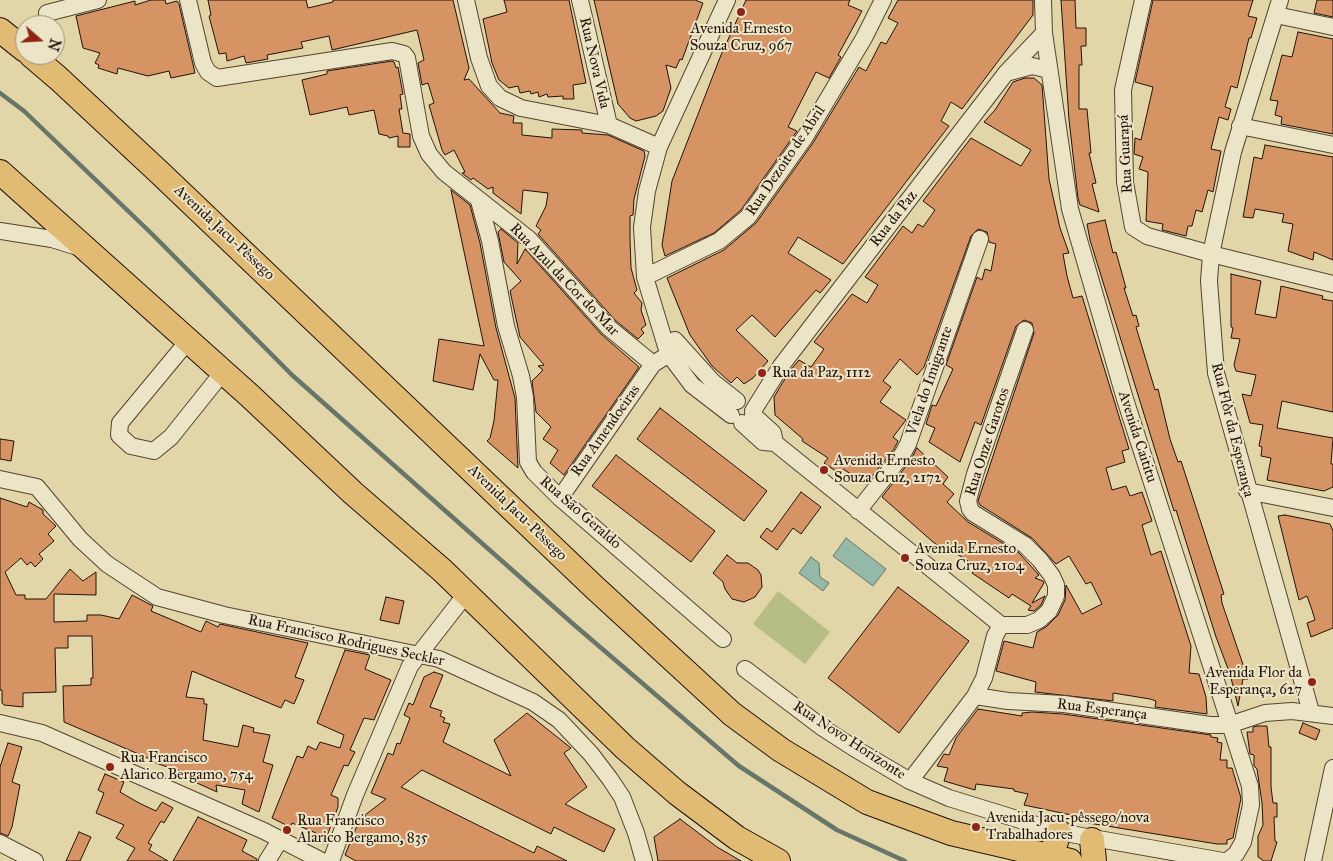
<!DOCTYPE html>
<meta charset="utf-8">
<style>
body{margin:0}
#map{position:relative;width:1333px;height:861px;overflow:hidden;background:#e2d6a8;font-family:"IM FELL Great Primer",serif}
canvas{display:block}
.north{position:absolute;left:15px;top:15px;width:50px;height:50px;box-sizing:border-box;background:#ece4c6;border:1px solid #9b907b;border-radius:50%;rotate:109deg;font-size:14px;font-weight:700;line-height:20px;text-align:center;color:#22120a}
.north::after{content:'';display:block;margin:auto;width:18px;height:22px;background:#8f2418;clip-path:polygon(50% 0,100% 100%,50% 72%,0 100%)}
</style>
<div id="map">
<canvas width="1333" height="861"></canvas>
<div class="north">N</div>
</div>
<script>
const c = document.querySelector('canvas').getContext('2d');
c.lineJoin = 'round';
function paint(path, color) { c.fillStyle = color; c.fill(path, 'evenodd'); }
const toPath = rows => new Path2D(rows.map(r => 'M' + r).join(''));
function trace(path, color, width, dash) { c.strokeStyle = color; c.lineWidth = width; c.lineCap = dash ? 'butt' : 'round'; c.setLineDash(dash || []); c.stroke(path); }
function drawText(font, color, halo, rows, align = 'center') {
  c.font = font + ' "IM FELL Great Primer",serif'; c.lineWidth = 4; c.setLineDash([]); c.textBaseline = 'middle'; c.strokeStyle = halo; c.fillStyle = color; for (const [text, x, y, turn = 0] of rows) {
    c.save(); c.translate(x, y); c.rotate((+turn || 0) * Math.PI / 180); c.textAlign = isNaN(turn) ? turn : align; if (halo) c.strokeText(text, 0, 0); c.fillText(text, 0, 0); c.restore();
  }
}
paint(toPath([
 [778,591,830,632,805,664,753,624]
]), '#b6bd85');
const water = toPath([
 [846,538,886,569,873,586,833,556,846,538],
 [811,557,819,563,820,577,829,583,823,591,799,573,811,557]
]);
paint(water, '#95b9a8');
trace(water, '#677669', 1);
trace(toPath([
 [0,93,24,111,152,234,292,375,572,623,739,766,837,830,905,861]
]), '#677669', 4.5);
const building = toPath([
 [151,0,165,0,166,4,177,1,179,4,195,73,171,78,169,71,148,76,118,68,117,74,98,68,99,65,95,63,100,53,83,48,76,16,135,1,135,5,151,0],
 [208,0,306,0,308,8,333,2,333,0,453,0,469,68,464,80,469,79,500,113,514,116,513,123,522,123,522,135,552,138,552,129,582,130,582,133,608,135,644,151,645,156,634,199,633,215,630,216,630,239,631,268,637,290,634,293,642,303,641,310,646,325,641,329,644,333,638,339,615,320,538,234,541,230,536,226,546,206,548,193,523,190,521,214,493,193,493,187,488,189,473,178,471,180,462,173,465,172,454,150,445,155,442,150,429,105,434,103,428,83,422,85,418,63,424,60,417,30,332,50,329,36,301,42,303,48,267,55,268,59,246,63,244,56,227,61,226,53,219,54,209,16,211,15,208,0],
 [504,0,569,0,586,83,573,85,574,99,563,99,563,96,548,97,547,94,539,97,538,92,531,94,530,91,520,93,518,86,509,88,499,80,492,63,483,19,507,12,504,0],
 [594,0,695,0,703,3,682,60,680,59,676,68,666,65,671,88,663,111,656,116,636,121,630,118,618,104,594,0],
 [746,0,850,0,848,5,862,11,838,55,841,57,829,78,816,72,788,127,797,131,741,210,714,233,665,256,662,245,672,181,721,55,746,0],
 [898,0,1033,0,1033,15,962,109,951,102,941,121,949,126,843,264,798,237,788,253,831,280,820,293,816,290,808,299,775,337,752,315,736,330,768,361,753,378,744,384,737,377,731,383,712,366,690,335,667,278,724,250,756,223,813,143,859,67,866,71,881,42,886,44,898,23,888,18,898,0],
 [1061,0,1075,0,1076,28,1086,28,1086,46,1081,46,1082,65,1079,65,1079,109,1087,109,1091,153,1089,153,1096,183,1092,184,1099,212,1080,205,1078,198,1069,120,1061,0],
 [1153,0,1253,0,1248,16,1257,18,1251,38,1249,38,1237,88,1231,86,1225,107,1231,109,1228,120,1219,117,1211,149,1221,151,1213,192,1208,190,1202,212,1196,210,1192,226,1188,226,1186,236,1162,230,1163,224,1146,221,1148,172,1139,169,1143,157,1134,154,1135,138,1141,140,1153,87,1135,82,1153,0],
 [1317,0,1333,0,1333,17,1314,13,1317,0],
 [1298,32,1333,39,1333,134,1281,124,1282,117,1275,115,1278,101,1270,100,1282,55,1292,57,1298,32],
 [392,61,394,62,396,68,398,67,403,94,400,95,402,109,399,109,403,133,410,134,410,147,398,147,398,136,389,138,388,136,379,134,374,110,349,115,347,107,310,115,302,80,327,74,327,71,392,61],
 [1025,78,1034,78,1042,85,1049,179,1060,228,1069,253,1063,254,1067,276,1073,298,1082,296,1129,449,1122,451,1125,462,1106,468,1112,490,1126,486,1130,496,1142,492,1152,521,1142,525,1151,555,1161,551,1165,564,1191,646,1189,673,1199,674,1206,697,1207,714,1155,707,1156,701,1150,699,1113,693,1113,701,1035,692,1036,682,996,671,1004,641,1033,648,1037,632,1046,627,1058,615,1065,600,1066,585,1082,614,1102,604,1091,582,1086,584,1069,556,1056,564,1032,538,980,505,978,501,1034,333,1032,323,1024,320,1016,326,981,425,975,422,960,462,929,442,935,428,926,424,932,405,936,406,953,369,946,365,977,277,982,280,985,269,991,271,996,244,989,242,987,232,978,229,971,236,924,367,917,375,900,359,883,381,891,387,880,402,906,420,893,437,898,441,894,449,866,484,843,469,840,474,824,463,828,458,802,441,803,439,775,415,774,397,789,372,799,360,811,367,824,349,814,342,852,294,867,303,878,285,865,277,903,226,912,233,918,224,923,227,935,210,923,201,971,138,1021,166,1031,150,984,122,995,110,1013,82,1025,78],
 [1265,145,1333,157,1333,260,1314,252,1313,260,1288,251,1293,224,1282,222,1284,214,1255,209,1253,218,1243,217,1254,157,1262,159,1265,145],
 [451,190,470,205,480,243,496,328,515,398,518,468,487,441,490,438,494,421,498,380,494,380,480,354,473,390,433,381,439,339,484,346,451,190],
 [1105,220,1113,253,1116,252,1126,288,1124,288,1133,316,1136,315,1139,326,1136,327,1155,390,1158,389,1170,439,1178,462,1181,461,1213,560,1224,594,1221,595,1222,603,1248,679,1243,679,1238,706,1230,674,1216,637,1176,510,1174,511,1090,240,1087,224,1105,220],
 [501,229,518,243,517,264,525,249,601,334,639,367,564,475,550,463,558,450,543,439,551,427,536,412,532,381,543,370,538,366,544,365,520,337,510,291,521,281,504,262,498,232,501,229],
 [1231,274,1261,281,1255,314,1276,318,1281,286,1323,296,1322,299,1333,301,1333,412,1282,401,1277,428,1333,438,1331,464,1333,464,1333,487,1324,491,1267,480,1271,458,1261,456,1262,447,1259,446,1263,425,1250,423,1242,394,1251,396,1256,375,1236,371,1234,365,1240,339,1231,338,1233,328,1231,327,1231,274],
 [660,408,767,491,744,521,637,439,660,408],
 [0,439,14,441,11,461,0,459,0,439],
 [917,448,948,477,943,484,954,494,947,502,968,522,1019,553,1039,575,1035,578,1043,581,1044,583,1032,603,1045,596,1041,605,1034,611,1028,610,1031,606,1012,594,1009,598,972,573,975,569,966,564,968,561,949,549,947,552,933,542,882,497,910,461,917,448],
 [616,455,715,531,691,562,592,486,616,455],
 [801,492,821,507,801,534,793,528,777,550,760,537,767,528,772,532,801,492],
 [0,498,27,507,29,502,43,510,43,514,56,526,48,534,54,541,39,554,43,559,35,567,31,562,27,565,21,558,5,572,16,595,25,595,25,599,46,599,70,569,83,581,96,572,96,595,54,594,54,622,87,621,87,615,101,615,119,619,132,595,153,606,151,611,201,632,206,621,218,627,220,624,308,643,295,677,304,680,297,697,294,704,285,700,281,708,192,671,186,697,204,699,204,704,207,704,203,740,238,747,243,725,254,728,253,732,270,735,263,762,273,765,259,812,242,804,245,790,216,785,217,792,197,783,199,774,179,771,150,761,150,759,64,722,63,686,91,685,91,678,93,678,92,636,68,636,68,648,55,648,56,692,23,693,23,707,4,705,2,703,2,690,0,690,0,498],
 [1285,515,1330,524,1333,531,1333,628,1311,637,1307,623,1315,620,1312,610,1307,596,1299,600,1278,516,1285,515],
 [727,555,737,563,748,563,758,570,761,575,762,587,755,597,744,602,732,599,725,589,723,582,713,573,727,555],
 [898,587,969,641,899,733,828,678,898,587],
 [386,597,404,601,399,624,380,620,386,597],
 [345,650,370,655,365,669,391,680,374,720,364,718,350,750,355,752,348,766,344,765,331,795,338,798,338,807,324,844,314,839,316,833,292,823,290,827,272,818,297,756,303,758,308,746,316,750,320,742,340,748,344,735,317,723,345,650],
 [434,672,443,675,430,707,442,711,440,716,445,718,443,722,450,724,443,742,511,776,494,740,527,713,571,748,564,753,587,787,565,804,615,829,604,852,554,827,551,834,422,770,401,787,534,853,537,846,567,861,356,861,345,855,361,816,366,818,365,815,386,799,371,793,388,753,393,755,397,743,400,744,410,718,404,715,409,703,413,705,424,677,434,672],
 [978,709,1022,716,1022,713,1032,712,1063,714,1211,735,1211,737,1218,738,1217,742,1222,743,1220,760,1227,760,1227,768,1232,768,1241,798,1233,838,1227,840,1227,844,1217,844,1076,821,1076,816,1024,805,1028,794,1014,791,1014,789,976,784,975,790,944,781,948,768,937,766,944,754,949,755,956,738,978,709],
 [1303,723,1320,730,1316,740,1299,733,1303,723],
 [1257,726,1267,726,1269,747,1271,747,1271,787,1273,803,1277,803,1277,817,1274,817,1275,841,1277,842,1271,861,1264,861,1258,857,1258,836,1263,825,1262,803,1257,769,1254,766,1254,755,1250,754,1247,732,1253,732,1253,727,1257,726],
 [8,743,22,747,12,782,20,785,12,827,8,836,0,833,0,767,8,743],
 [105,774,124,782,120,792,139,803,156,811,162,802,173,808,164,823,161,821,148,843,152,845,149,850,168,861,127,861,135,848,116,838,124,825,96,813,104,793,98,790,105,774],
 [198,817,247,840,242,851,257,859,257,861,173,861,198,817],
 [680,819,717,847,741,861,658,861,654,837,680,819],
 [79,832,91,837,80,861,66,861,79,832]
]);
paint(building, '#d69364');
trace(building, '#22120a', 1);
const minor = toPath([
 [188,0,203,63,208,72,217,78,392,51,404,54,407,58,421,136,429,154,444,172,529,239,608,327,653,364,681,347],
 [466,0,479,58,489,86,500,98,521,108,609,125,659,147],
 [580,0,609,125],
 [727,0,659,147,647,191,642,227,645,277,668,353,692,385,731,415],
 [1043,0,1044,33,1070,209,1125,399,1250,786,1251,805,1243,842,1236,854,1227,861],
 [1143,0,1123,90,1125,182,1133,227,1147,236,1211,254,1333,284],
 [1280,0,1233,152,1211,254,1209,281,1216,373,1311,712],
 [47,13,98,0],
 [1276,15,1333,27],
 [1006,73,1032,66,1049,70],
 [1240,126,1333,145],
 [479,201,490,241,506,326,521,376,525,397,528,462,534,472,560,498,723,639],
 [0,231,52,239,81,248],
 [645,277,719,241,748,217,805,137,864,38,883,0],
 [675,340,713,382,737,401],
 [188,341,120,423,119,435,131,446,154,451,171,437,223,372],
 [753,411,781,366,1006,73,1044,33],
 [753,415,773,433,775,443,1001,625,995,636,984,678,975,696,910,781],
 [742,423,763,442,775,443],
 [0,479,37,487,80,539,107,564,157,597,224,615,439,659,533,702,559,720,591,754,610,779,622,797,636,833,644,861],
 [1247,491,1333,508],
 [560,498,653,364],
 [858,511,902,455,908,444,980,239],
 [1001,625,1027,625,1039,620,1049,611,1056,596,1056,585,1052,576,1040,560,1025,545,973,513,970,509,968,501,975,474,1025,330],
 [745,669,823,728,854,748,910,781,949,798,1059,832,1223,861],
 [975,696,1008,701,1064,704,1210,725,1229,725,1265,713,1292,711,1333,716],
 [0,723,42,733,264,831,322,861],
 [0,843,35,861],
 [267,861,280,840],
 [331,861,355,795,410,666,466,594],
 [1313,861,1333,768]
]);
const highway = toPath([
 [0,30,25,50],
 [31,55,58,78,161,174,594,587,732,714,781,750,867,802,951,833,1070,861],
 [0,172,250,396,353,493,443,571,625,748,677,793,737,838,778,861],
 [1092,840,1094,861],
 [1046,856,1054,848,1059,832]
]);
trace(minor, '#524332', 18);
trace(highway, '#22120a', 26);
trace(minor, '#ece4c6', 16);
trace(highway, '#e1bb74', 24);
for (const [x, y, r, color] of [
 [741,12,5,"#8f2418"],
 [762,373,5,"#8f2418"],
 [824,470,5,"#8f2418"],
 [905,558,5,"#8f2418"],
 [1312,682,5,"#8f2418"],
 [110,767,5,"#8f2418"],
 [976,827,5,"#8f2418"],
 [287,830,5,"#8f2418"]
]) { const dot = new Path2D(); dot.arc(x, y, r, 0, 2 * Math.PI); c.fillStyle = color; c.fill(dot); trace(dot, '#ece4c6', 2); }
drawText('15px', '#22120a', '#ece4c6', [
 ["Avenida Ernesto",741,29,"center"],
 ["Souza Cruz, 967",741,46,"center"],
 ["Rua da Paz, 1112",772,373],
 ["Avenida Ernesto",834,461],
 ["Souza Cruz, 2172",834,478],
 ["Avenida Ernesto",915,549],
 ["Souza Cruz, 2104",915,566],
 ["Avenida Flor da",1302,673,"right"],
 ["Esperança, 627",1302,690,"right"],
 ["Rua Francisco",120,758],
 ["Alarico Bergamo, 754",120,775],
 ["Avenida Jacu-pêssego/nova",986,818],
 ["Trabalhadores",986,835],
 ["Rua Francisco",297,821],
 ["Alarico Bergamo, 835",297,838]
], 'left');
drawText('15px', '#22120a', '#ece4c6', [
 ["Rua Nova Vida",594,63,77],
 ["Rua Guarapá",1126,154,-93],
 ["Rua Dezoito de Abril",786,161,-56],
 ["Rua da Paz",894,219,-52],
 ["Avenida Jacu-Pêssego",224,233,43],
 ["Rua Azul da Cor do Mar",564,280,46],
 ["Viela do Imigrante",930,381,-71],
 ["Rua Flôr da Esperança",1232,430,76],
 ["Rua Amendoeiras",606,431,-55],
 ["Avenida Caititu",1137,437,72],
 ["Rua Onze Garotos",988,442,-72],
 ["Avenida Jacu-Pêssego",517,513,44],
 ["Rua São Geraldo",580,513,41],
 ["Rua Francisco Rodrigues Seckler",346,641,12],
 ["Rua Esperança",1102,710,7],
 ["Rua Novo Horizonte",849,741,33]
]);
</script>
